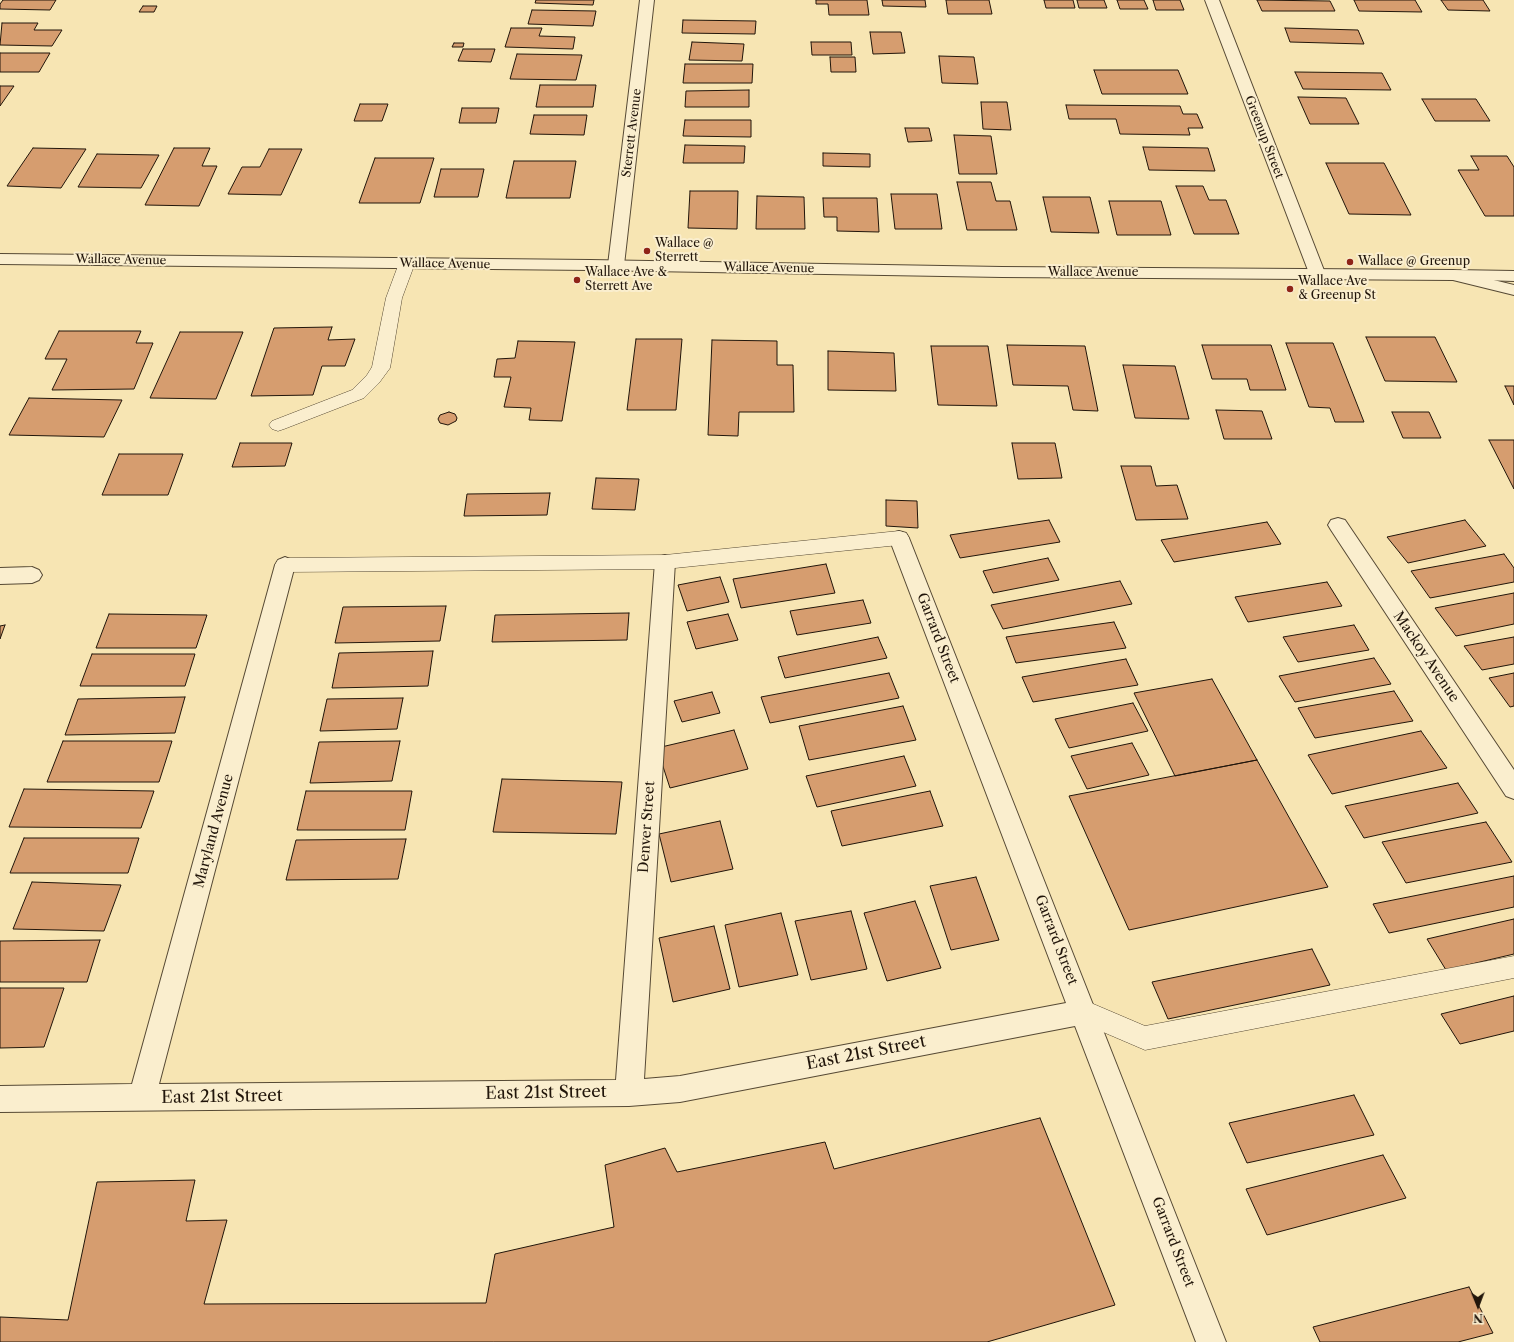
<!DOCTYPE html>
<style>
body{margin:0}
#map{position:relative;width:1514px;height:1342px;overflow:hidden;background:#f7e5b3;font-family:"Libre Caslon Text",serif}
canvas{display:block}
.north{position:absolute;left:1458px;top:1286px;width:40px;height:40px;-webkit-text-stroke:3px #faeece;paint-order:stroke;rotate:179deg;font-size:11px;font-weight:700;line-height:16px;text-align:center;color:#21150a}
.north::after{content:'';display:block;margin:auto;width:14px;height:18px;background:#21150a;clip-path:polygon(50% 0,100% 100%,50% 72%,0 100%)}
</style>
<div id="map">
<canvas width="1514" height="1342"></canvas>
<div class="north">N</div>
</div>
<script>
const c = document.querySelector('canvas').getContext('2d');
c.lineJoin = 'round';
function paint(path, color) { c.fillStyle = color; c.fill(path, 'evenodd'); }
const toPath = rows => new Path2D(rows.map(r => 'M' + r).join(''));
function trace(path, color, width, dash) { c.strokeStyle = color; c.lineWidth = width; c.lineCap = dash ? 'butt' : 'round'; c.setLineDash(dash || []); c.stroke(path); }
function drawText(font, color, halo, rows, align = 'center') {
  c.font = font + ' "Libre Caslon Text",serif'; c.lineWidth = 4; c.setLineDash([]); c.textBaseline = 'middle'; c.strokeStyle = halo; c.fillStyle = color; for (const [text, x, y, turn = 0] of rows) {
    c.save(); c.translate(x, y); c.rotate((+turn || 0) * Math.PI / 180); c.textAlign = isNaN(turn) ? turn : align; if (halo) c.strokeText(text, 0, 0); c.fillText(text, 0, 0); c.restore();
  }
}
const building = toPath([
 [3,0,56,0,50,10,0,9,0,4,3,0],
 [536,0,594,0,593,5,535,3,536,0],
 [816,0,867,0,869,15,829,15,828,4,816,4,816,0],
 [882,0,925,0,926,7,883,6,882,0],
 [946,0,989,0,992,14,948,14,946,0],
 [1044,0,1073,0,1075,8,1046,8,1044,0],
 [1077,0,1104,0,1107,8,1079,8,1077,0],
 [1117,0,1144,0,1148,9,1120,9,1117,0],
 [1153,0,1180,0,1184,10,1156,10,1153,0],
 [1257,0,1330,1,1335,11,1262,11,1257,0],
 [1354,0,1415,0,1422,12,1359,11,1354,0],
 [1441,0,1483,0,1490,11,1448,10,1441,0],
 [143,6,157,6,154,12,139,12,143,6],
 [532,10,596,11,593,26,528,24,532,10],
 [683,20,756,21,755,34,682,33,683,20],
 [2,23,38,23,34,30,62,30,52,46,0,45,2,23],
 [511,28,542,28,539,36,575,37,573,49,505,47,511,28],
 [1285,28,1358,30,1364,44,1290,42,1285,28],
 [870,32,901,32,905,53,873,54,870,32],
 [692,42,744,44,742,61,689,60,692,42],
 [811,42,851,42,852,55,812,55,811,42],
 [454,43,464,43,463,47,452,47,454,43],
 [463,49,495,49,491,62,458,61,463,49],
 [0,53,50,53,39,72,0,72,0,53],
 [517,54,582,55,576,80,510,79,517,54],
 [939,56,974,57,978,84,942,83,939,56],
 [830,57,855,57,856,72,831,72,830,57],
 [685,64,753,64,752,83,683,83,685,64],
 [1094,70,1178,70,1188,94,1102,94,1094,70],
 [1295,72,1382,73,1391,90,1303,89,1295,72],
 [540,85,596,85,593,107,536,107,540,85],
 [0,86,14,86,0,106,0,86],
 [749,90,749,107,685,107,686,91,749,90],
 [1298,97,1346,98,1359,124,1310,124,1298,97],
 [1422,99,1476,99,1490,121,1435,121,1422,99],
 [981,102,1007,102,1011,130,983,129,981,102],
 [360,104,388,104,382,121,354,121,360,104],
 [1066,105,1180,106,1183,114,1197,114,1203,128,1188,128,1190,135,1120,134,1116,119,1069,119,1066,105],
 [462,108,499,108,496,123,459,123,462,108],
 [534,115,587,115,584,135,530,134,534,115],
 [685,120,751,120,751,137,683,136,685,120],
 [905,128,929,128,932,141,908,142,905,128],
 [954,135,991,136,997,174,959,174,954,135],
 [685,145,745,146,744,163,683,163,685,145],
 [1143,147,1208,148,1215,171,1149,170,1143,147],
 [33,148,86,149,61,188,7,186,33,148],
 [174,148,210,148,202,166,217,166,199,206,145,205,174,148],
 [269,149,302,149,281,195,228,194,242,167,260,167,269,149],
 [823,153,870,154,870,167,823,166,823,153],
 [97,154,159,155,141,188,78,187,97,154],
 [1471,156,1507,156,1514,167,1514,216,1485,216,1458,170,1479,170,1471,156],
 [375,158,434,158,420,203,359,203,375,158],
 [514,161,576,161,570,198,506,198,514,161],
 [1326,163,1384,163,1411,215,1349,214,1326,163],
 [441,169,484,169,478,197,434,197,441,169],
 [957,182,991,182,996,201,1010,201,1017,230,967,230,957,182],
 [1176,186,1203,186,1209,200,1226,200,1239,234,1194,234,1176,186],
 [690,191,738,191,737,229,688,228,690,191],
 [891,194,937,194,942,229,895,229,891,194],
 [757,196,804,197,805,229,756,229,757,196],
 [1043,197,1090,197,1099,233,1051,232,1043,197],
 [823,198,877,198,879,232,837,231,837,217,824,217,823,198],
 [1109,201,1161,201,1171,235,1117,235,1109,201],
 [332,327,328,340,355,339,345,366,322,366,313,395,251,396,274,328,332,327],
 [59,331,141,331,136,343,153,343,134,389,52,390,67,359,45,359,59,331],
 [180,332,243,332,216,399,150,398,180,332],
 [1366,337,1435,337,1457,382,1385,381,1366,337],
 [636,339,682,339,676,410,627,410,636,339],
 [712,340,777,341,777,365,793,365,794,412,739,412,738,436,708,435,712,340],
 [518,341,575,342,562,421,529,420,531,408,504,407,511,377,494,377,497,359,515,358,518,341],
 [1286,343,1333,343,1364,422,1335,422,1330,408,1309,407,1286,343],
 [1007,345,1085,346,1098,411,1073,410,1068,386,1013,385,1007,345],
 [1202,345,1271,345,1286,390,1250,390,1247,379,1212,379,1202,345],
 [931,346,988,346,997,406,938,405,931,346],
 [828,351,894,353,896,391,828,390,828,351],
 [1123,365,1175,366,1189,419,1135,418,1123,365],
 [1505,386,1514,386,1514,405,1505,386],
 [29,398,122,400,104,437,9,435,29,398],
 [1216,410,1262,411,1272,439,1224,439,1216,410],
 [449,412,455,414,457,418,456,421,448,425,440,423,438,419,440,415,449,412],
 [1392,412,1429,412,1441,438,1403,438,1392,412],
 [1489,440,1514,440,1514,489,1489,440],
 [240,443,292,443,285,466,232,467,240,443],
 [1012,443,1055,443,1062,478,1018,479,1012,443],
 [119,454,183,454,168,495,102,495,119,454],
 [1121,466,1151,466,1156,486,1177,485,1188,519,1136,520,1121,466],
 [596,478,639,479,635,510,592,509,596,478],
 [550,493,547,515,464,516,467,494,550,493],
 [886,500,917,501,918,528,886,526,886,500],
 [1049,520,1060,542,960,558,950,535,1049,520],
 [1465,520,1486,546,1408,563,1387,537,1465,520],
 [1267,522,1281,544,1174,562,1161,540,1267,522],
 [1504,554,1514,568,1514,582,1430,598,1411,571,1504,554],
 [1048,558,1059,580,993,593,983,571,1048,558],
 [826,564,835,593,741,608,733,579,826,564],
 [720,577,729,602,687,611,678,585,720,577],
 [1120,581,1132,604,1003,629,991,605,1120,581],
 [1327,582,1342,606,1248,622,1235,597,1327,582],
 [1514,593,1514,624,1456,636,1435,608,1514,593],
 [863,600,871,623,797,635,790,611,863,600],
 [446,606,440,641,335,643,343,607,446,606],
 [629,613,627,640,492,642,495,615,629,613],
 [109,614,207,615,196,648,96,648,109,614],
 [728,614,738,640,696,649,687,622,728,614],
 [1114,622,1126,648,1016,663,1006,637,1114,622],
 [5,625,0,639,0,626,5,625],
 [1354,625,1369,650,1298,662,1283,637,1354,625],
 [878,637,887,658,785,678,778,657,878,637],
 [1514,637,1514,664,1482,670,1464,646,1514,637],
 [433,651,428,686,332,688,339,653,433,651],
 [92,654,195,654,185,686,80,686,92,654],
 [1374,658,1391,684,1295,702,1279,676,1374,658],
 [1126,659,1138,685,1033,702,1022,677,1126,659],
 [889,673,899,698,770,723,761,697,889,673],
 [1514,673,1514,706,1510,707,1489,678,1514,673],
 [1212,679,1257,760,1175,776,1134,693,1212,679],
 [1394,691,1413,721,1315,738,1298,708,1394,691],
 [712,692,720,713,682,722,674,701,712,692],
 [185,697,175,733,65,735,78,699,185,697],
 [403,698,397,729,320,731,327,699,403,698],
 [1133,703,1148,731,1069,748,1055,719,1133,703],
 [903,706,916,740,809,760,799,726,903,706],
 [734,730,748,769,670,788,657,748,734,730],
 [1421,731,1447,768,1332,794,1308,755,1421,731],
 [63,741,172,741,159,782,47,782,63,741],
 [400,741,392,781,310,783,319,742,400,741],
 [1132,743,1149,775,1087,789,1071,756,1132,743],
 [904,756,916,786,817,807,806,776,904,756],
 [1257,760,1328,887,1129,930,1069,796,1257,760],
 [502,779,622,782,616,834,493,832,502,779],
 [1458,783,1478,813,1364,838,1345,806,1458,783],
 [24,789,154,791,141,828,9,827,24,789],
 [306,791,412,791,405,830,297,830,306,791],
 [930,791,943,826,842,846,831,811,930,791],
 [720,821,733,869,671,882,659,834,720,821],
 [1486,822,1512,862,1406,883,1382,842,1486,822],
 [24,838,139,838,128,873,10,873,24,838],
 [406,839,398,879,286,880,296,840,406,839],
 [1514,876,1514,907,1389,933,1373,904,1514,876],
 [976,877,999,940,951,950,930,886,976,877],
 [32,882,121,885,104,931,13,929,32,882],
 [915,901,941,968,887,981,864,913,915,901],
 [851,911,867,969,811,980,795,921,851,911],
 [781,913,798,975,739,987,725,925,781,913],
 [1514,919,1514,954,1446,970,1427,939,1514,919],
 [714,926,730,989,673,1002,659,938,714,926],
 [100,940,87,982,0,982,0,941,100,940],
 [1312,949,1330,985,1168,1019,1152,982,1312,949],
 [0,988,64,988,44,1047,0,1048,0,988],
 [1514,996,1514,1031,1460,1044,1441,1014,1514,996],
 [1354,1095,1374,1135,1247,1163,1229,1123,1354,1095],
 [1040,1118,1115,1305,987,1342,0,1342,0,1317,68,1320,97,1182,195,1180,186,1221,227,1220,204,1304,486,1303,495,1254,614,1227,605,1165,665,1148,677,1172,825,1142,834,1169,1040,1118],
 [1383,1155,1406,1198,1267,1235,1246,1189,1383,1155],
 [1469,1287,1493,1333,1458,1342,1320,1342,1313,1327,1469,1287]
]);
paint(building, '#d69d6f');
trace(building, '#21150a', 1);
const service = toPath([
 [407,258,413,260,415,263,402,298,390,368,379,383,364,398,284,429,278,431,272,429,269,425,272,421,352,390,367,375,372,367,386,298,399,263,401,260,407,258],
 [899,531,906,533,909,538,906,543,899,545,665,569,285,572,278,570,275,565,278,560,285,558,665,555,899,531],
 [1514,956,1514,978,1145,1050,1075,1020,1071,1012,1075,1004,1084,1000,1145,1026,1514,956]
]);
const minor = toPath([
 [640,0,654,0,624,265,622,269,616,270,610,269,608,265,640,0],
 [1205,0,1219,0,1325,273,1323,277,1317,278,1311,277,1309,273,1205,0],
 [1453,270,1514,271,1514,281,1447,279,1445,275,1447,271,1453,270],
 [1338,518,1345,520,1514,770,1514,799,1506,796,1331,530,1328,525,1331,520,1338,518],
 [899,531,906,533,909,538,1226,1342,1196,1342,1075,1026,680,1102,629,1106,0,1112,0,1086,132,1084,275,565,278,560,285,557,292,560,295,565,159,1084,616,1080,655,562,658,557,665,555,672,557,675,562,644,1079,680,1076,1066,1003,889,538,892,533,899,531],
 [32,567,39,570,42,575,39,580,32,583,0,584,0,568,32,567]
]);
const tertiary = toPath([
 [0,254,590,260,1002,267,1453,270,1514,285,1514,295,1453,280,1002,277,590,270,0,264,0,254]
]);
trace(service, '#564934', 1);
trace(minor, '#564934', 2);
trace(tertiary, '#564934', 2);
paint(service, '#faeece');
paint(minor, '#faeece');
paint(tertiary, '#faeece');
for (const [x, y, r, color] of [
 [647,251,4,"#8f2418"],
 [1350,262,4,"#8f2418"],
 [577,280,4,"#8f2418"],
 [1290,289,4,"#8f2418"]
]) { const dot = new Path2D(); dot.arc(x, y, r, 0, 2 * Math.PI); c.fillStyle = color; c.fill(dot); trace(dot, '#faeece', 1.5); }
drawText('12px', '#21150a', '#faeece', [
 ["Sterrett Avenue",632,133,-83],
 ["Greenup Street",1264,137,69],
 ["Wallace Avenue",121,260,1],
 ["Wallace Avenue",445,264,1],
 ["Wallace Avenue",769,268,1],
 ["Wallace Avenue",1093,273]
]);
drawText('12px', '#21150a', '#faeece', [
 ["Wallace @",655,244],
 ["Sterrett",655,258],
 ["Wallace @ Greenup",1358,262],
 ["Wallace Ave &",585,273],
 ["Sterrett Ave",585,287],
 ["Wallace Ave",1298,282],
 ["& Greenup St",1298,296]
], 'left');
drawText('14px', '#21150a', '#faeece', [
 ["Garrard Street",938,638,69],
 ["Mackoy Avenue",1426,657,56],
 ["Denver Street",647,827,-86],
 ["Maryland Avenue",214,831,-75],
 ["Garrard Street",1056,940,69],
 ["Garrard Street",1173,1242,69]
]);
drawText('17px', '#21150a', '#faeece', [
 ["East 21st Street",866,1053,-11],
 ["East 21st Street",546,1093,-1],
 ["East 21st Street",222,1097,-1]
]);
</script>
